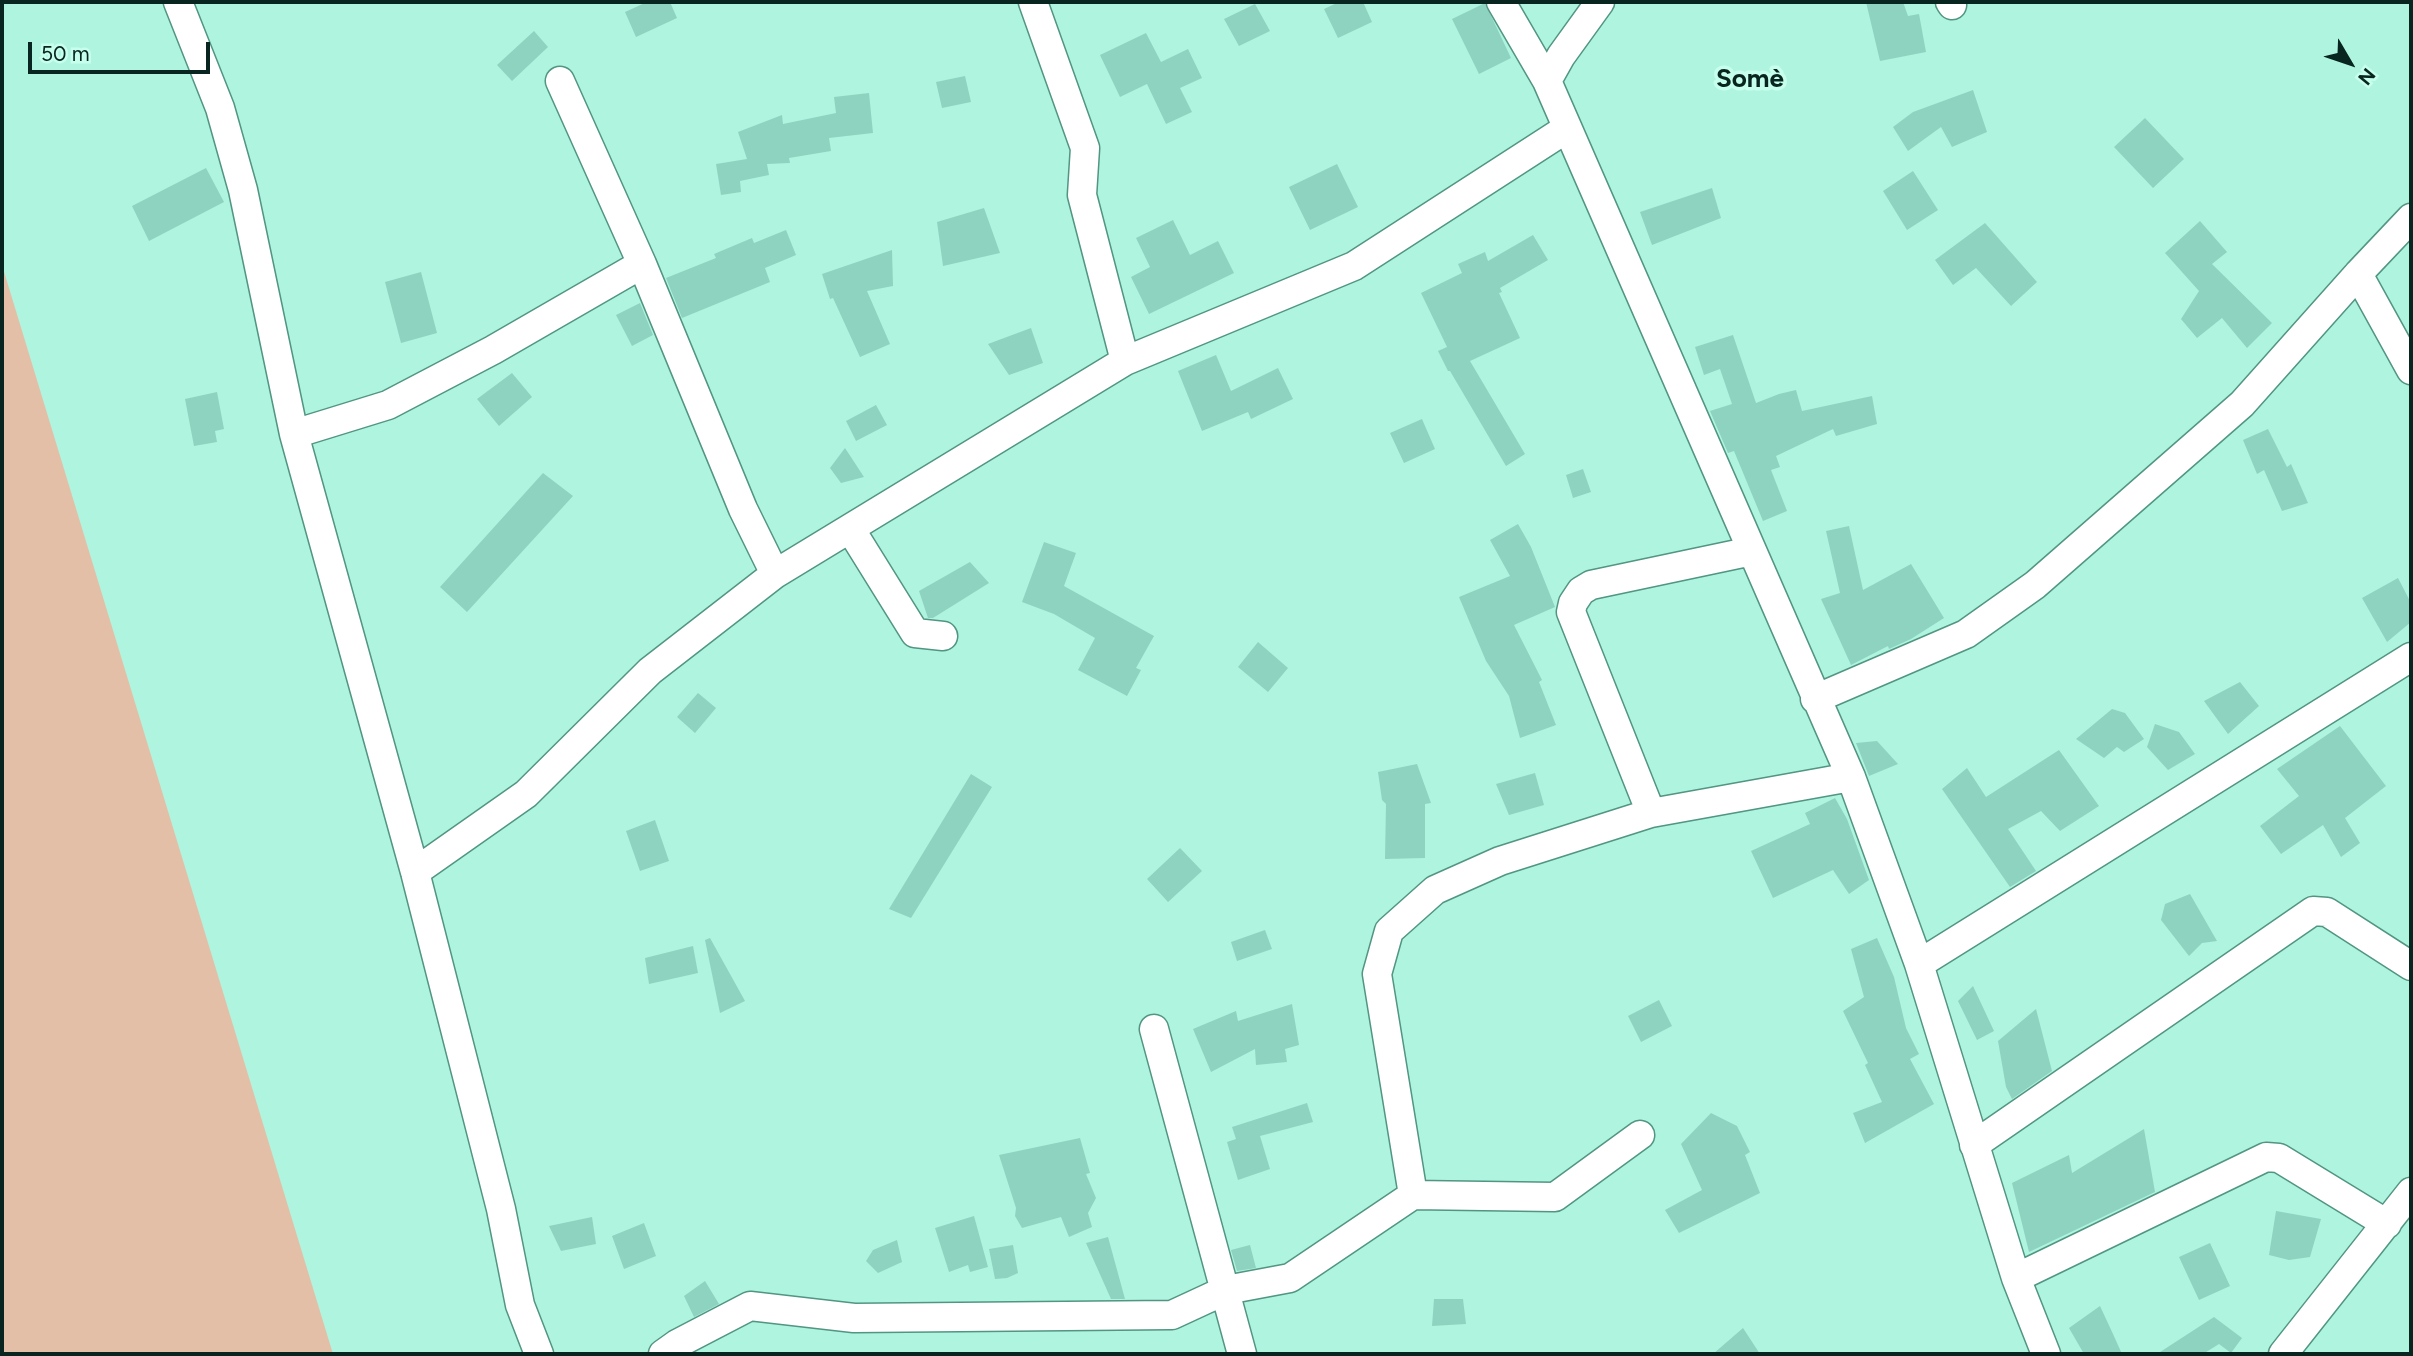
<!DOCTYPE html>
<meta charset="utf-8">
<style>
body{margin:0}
#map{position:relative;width:2413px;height:1356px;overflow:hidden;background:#aef4df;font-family:Figtree,sans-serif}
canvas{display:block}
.frame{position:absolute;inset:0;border:4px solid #08261f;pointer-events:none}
.north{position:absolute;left:2315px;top:28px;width:70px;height:70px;-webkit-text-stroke:5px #c7ffed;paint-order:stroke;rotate:129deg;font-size:19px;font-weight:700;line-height:28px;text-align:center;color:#08261f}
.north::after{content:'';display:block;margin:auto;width:24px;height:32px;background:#08261f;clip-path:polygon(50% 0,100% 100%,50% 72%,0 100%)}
.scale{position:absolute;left:28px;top:42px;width:182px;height:32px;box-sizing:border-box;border:4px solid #08261f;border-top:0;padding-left:9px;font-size:21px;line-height:24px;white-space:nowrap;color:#08261f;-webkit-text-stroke:5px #c7ffed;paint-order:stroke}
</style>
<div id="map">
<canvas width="2413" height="1356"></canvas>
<div class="frame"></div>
<div class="north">N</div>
<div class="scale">50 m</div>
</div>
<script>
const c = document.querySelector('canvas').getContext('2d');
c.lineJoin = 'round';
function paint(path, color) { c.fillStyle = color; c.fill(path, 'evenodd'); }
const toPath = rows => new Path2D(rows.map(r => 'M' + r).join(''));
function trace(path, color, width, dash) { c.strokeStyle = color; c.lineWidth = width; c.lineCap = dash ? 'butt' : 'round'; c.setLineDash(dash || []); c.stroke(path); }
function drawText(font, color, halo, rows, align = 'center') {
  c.font = font + ' Figtree,sans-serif'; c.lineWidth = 7; c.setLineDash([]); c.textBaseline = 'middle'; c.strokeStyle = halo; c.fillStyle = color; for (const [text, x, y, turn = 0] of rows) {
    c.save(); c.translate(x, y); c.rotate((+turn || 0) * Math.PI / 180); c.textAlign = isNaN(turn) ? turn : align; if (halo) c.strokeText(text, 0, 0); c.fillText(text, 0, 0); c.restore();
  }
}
paint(toPath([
 [2,265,333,1354,2,1354]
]), '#e4bfa7');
paint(toPath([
 [647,2,670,2,677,18,636,37,625,12],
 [1339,2,1363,2,1372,22,1338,38,1324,9],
 [1866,2,1903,2,1908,16,1919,14,1926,52,1880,61],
 [1485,3,1511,58,1479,74,1452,19],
 [1255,4,1270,31,1239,46,1224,19],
 [534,31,548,47,512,81,497,65],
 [1146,33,1161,62,1188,49,1202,78,1180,88,1192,112,1166,124,1147,84,1120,97,1100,55],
 [965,76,971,102,942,108,936,82],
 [1973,90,1987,132,1952,147,1941,127,1908,151,1893,127,1913,112],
 [869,93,873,133,829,138,831,151,789,158,790,163,767,164,769,175,740,181,741,192,721,195,716,164,747,159,738,132,782,115,783,124,836,113,834,97],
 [2145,118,2184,159,2153,188,2114,147],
 [1337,164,1358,207,1310,230,1289,187],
 [206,168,224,202,149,241,132,206],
 [1913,171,1938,210,1907,230,1883,191],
 [1712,188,1721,218,1652,245,1640,212],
 [984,208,1000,253,943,266,937,222],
 [1173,220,1190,255,1218,241,1234,273,1149,314,1131,277,1150,267,1136,238],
 [2200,221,2227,252,2212,264,2272,323,2247,348,2222,318,2197,338,2181,319,2199,291,2165,253],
 [1985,223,2037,282,2011,306,1976,268,1953,285,1935,260],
 [786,230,796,255,765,268,770,282,682,318,666,278,716,258,714,254,752,238,754,243],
 [1533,235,1548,260,1500,288,1502,292,1499,293,1520,338,1470,361,1525,454,1506,466,1450,371,1448,371,1438,351,1447,347,1421,293,1462,273,1458,264,1485,252,1488,261],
 [892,250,893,286,867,291,890,344,860,357,833,298,830,299,822,274],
 [421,272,437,333,401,343,385,282],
 [640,303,653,335,632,346,616,315],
 [1031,328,1043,363,1009,375,988,344],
 [1733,335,1756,403,1779,394,1796,390,1802,411,1872,396,1877,424,1836,436,1833,429,1776,456,1780,467,1771,470,1787,511,1763,521,1734,451,1728,453,1710,411,1732,404,1720,369,1704,375,1695,347],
 [1216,355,1231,391,1278,368,1293,399,1251,419,1248,412,1202,431,1178,371],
 [512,373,532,397,499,426,477,399],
 [217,392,224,429,215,431,217,442,194,446,185,399],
 [876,405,887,425,856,441,846,421],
 [1422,419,1435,449,1404,463,1390,433],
 [2268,429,2287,467,2291,464,2308,503,2282,511,2264,470,2257,474,2243,440],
 [845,448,864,477,841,483,830,468],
 [1583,469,1591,492,1573,498,1566,475],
 [543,473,573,496,467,612,440,587],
 [1518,524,1531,547,1555,607,1514,625,1542,680,1539,682,1556,725,1520,738,1509,696,1486,661,1459,597,1510,576,1490,540],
 [1849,526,1863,590,1911,564,1944,618,1911,639,1889,649,1888,646,1851,665,1821,599,1840,593,1826,531],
 [1044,542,1076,553,1064,586,1154,636,1136,668,1141,670,1127,696,1078,670,1095,638,1054,614,1022,602],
 [970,562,989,583,933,618,928,618,919,591],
 [2398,578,2411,603,2411,622,2387,642,2362,598],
 [1258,642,1288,668,1268,692,1238,667],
 [2240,682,2259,706,2228,734,2204,701],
 [698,693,716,708,695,733,677,717],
 [2112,709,2125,713,2144,739,2124,752,2117,747,2104,758,2076,739],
 [2155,724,2179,732,2195,754,2168,770,2147,747],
 [2340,726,2386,786,2345,818,2360,843,2341,857,2323,825,2281,854,2260,826,2299,796,2277,769],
 [1877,741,1898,764,1869,776,1856,743],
 [2059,750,2099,806,2060,831,2041,811,2008,829,2036,871,2010,887,1942,789,1967,768,1986,797],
 [1417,764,1431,803,1425,804,1425,858,1385,859,1386,804,1382,800,1378,772],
 [1535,773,1544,805,1509,815,1496,784],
 [971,774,992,787,911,918,889,909],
 [1835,798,1847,819,1869,880,1849,894,1833,870,1773,898,1751,851,1810,824,1805,813],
 [655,820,669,861,640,871,626,831],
 [1180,848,1202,871,1168,902,1147,879],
 [2190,894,2217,941,2202,943,2189,956,2161,920,2165,904],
 [1265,930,1272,949,1237,961,1231,942],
 [710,938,745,1001,720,1013,705,940],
 [1877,938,1894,977,1906,1028,1919,1054,1910,1059,1934,1104,1865,1143,1853,1113,1882,1102,1865,1065,1868,1063,1843,1011,1864,997,1851,949],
 [693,946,698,973,649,984,645,958],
 [1973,986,1994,1031,1977,1040,1958,1001],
 [1659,1000,1672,1026,1641,1042,1628,1016],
 [1292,1004,1299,1045,1285,1049,1287,1062,1256,1065,1255,1049,1211,1072,1193,1029,1236,1011,1238,1021],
 [2036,1009,2052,1071,2012,1099,2006,1087,1998,1041],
 [1307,1103,1313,1122,1260,1136,1270,1169,1238,1180,1227,1142,1236,1139,1232,1127],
 [1711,1113,1737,1126,1750,1152,1745,1155,1760,1193,1679,1233,1665,1210,1702,1190,1681,1144],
 [2144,1129,2155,1192,2029,1252,2012,1183,2069,1155,2072,1173],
 [1080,1138,1090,1173,1086,1174,1096,1198,1088,1213,1092,1227,1069,1237,1061,1217,1022,1228,1015,1216,1016,1208,999,1155],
 [2276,1211,2321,1219,2310,1257,2289,1260,2269,1255],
 [974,1216,988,1267,970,1272,968,1265,949,1272,935,1228],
 [592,1217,596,1244,561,1251,549,1226],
 [644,1223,656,1256,624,1269,612,1236],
 [1108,1237,1125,1299,1111,1299,1086,1243],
 [897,1240,902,1262,878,1273,866,1261,873,1250],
 [2210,1243,2230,1286,2199,1300,2179,1257],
 [1013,1245,1018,1273,1007,1278,995,1279,989,1249],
 [1250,1245,1256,1268,1237,1271,1231,1250],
 [705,1281,719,1304,694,1317,684,1296],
 [1434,1299,1463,1299,1466,1324,1432,1326],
 [2100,1306,2113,1334,2122,1354,2084,1354,2069,1328],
 [2214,1317,2242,1338,2231,1353,2219,1344,2203,1354,2157,1354],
 [1743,1328,1760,1354,1713,1354]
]), '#8ed3bf');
const street = toPath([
 [178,2,220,108,243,190,294,434,415,872,501,1209,520,1305,539,1354],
 [1033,2,1085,148,1082,195,1125,361],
 [1501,2,1547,81],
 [1600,2,1561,56,1547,81,1851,777,1919,964,2016,1278,2046,1354],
 [1950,2,1952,5],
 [560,81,642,264,743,509,775,574],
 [2358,274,2411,370],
 [294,434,388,405,493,350,642,264],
 [851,530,915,633,943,636],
 [1815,699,1966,634,2035,585,2242,404,2358,274,2411,218],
 [1651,813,1571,612,1573,603,1581,591,1591,585,1752,551],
 [415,872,526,794,650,671,775,574,1125,361,1354,266,1566,129],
 [1919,964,2411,657],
 [1154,1029,1242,1354],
 [1974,1145,2313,911,2327,912,2411,966],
 [1413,1195,1377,974,1389,931,1435,890,1500,861,1651,813,1851,777],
 [2016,1278,2266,1157,2279,1158,2387,1224],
 [663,1354,677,1344,750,1306,854,1318,1172,1315,1226,1290,1290,1278,1413,1195,1555,1197,1640,1135],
 [2283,1354,2411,1192]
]);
trace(street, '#519582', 31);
trace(street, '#fff', 28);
drawText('bold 26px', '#08261f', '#c7ffed', [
 ["Somè",1750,79]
]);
</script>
